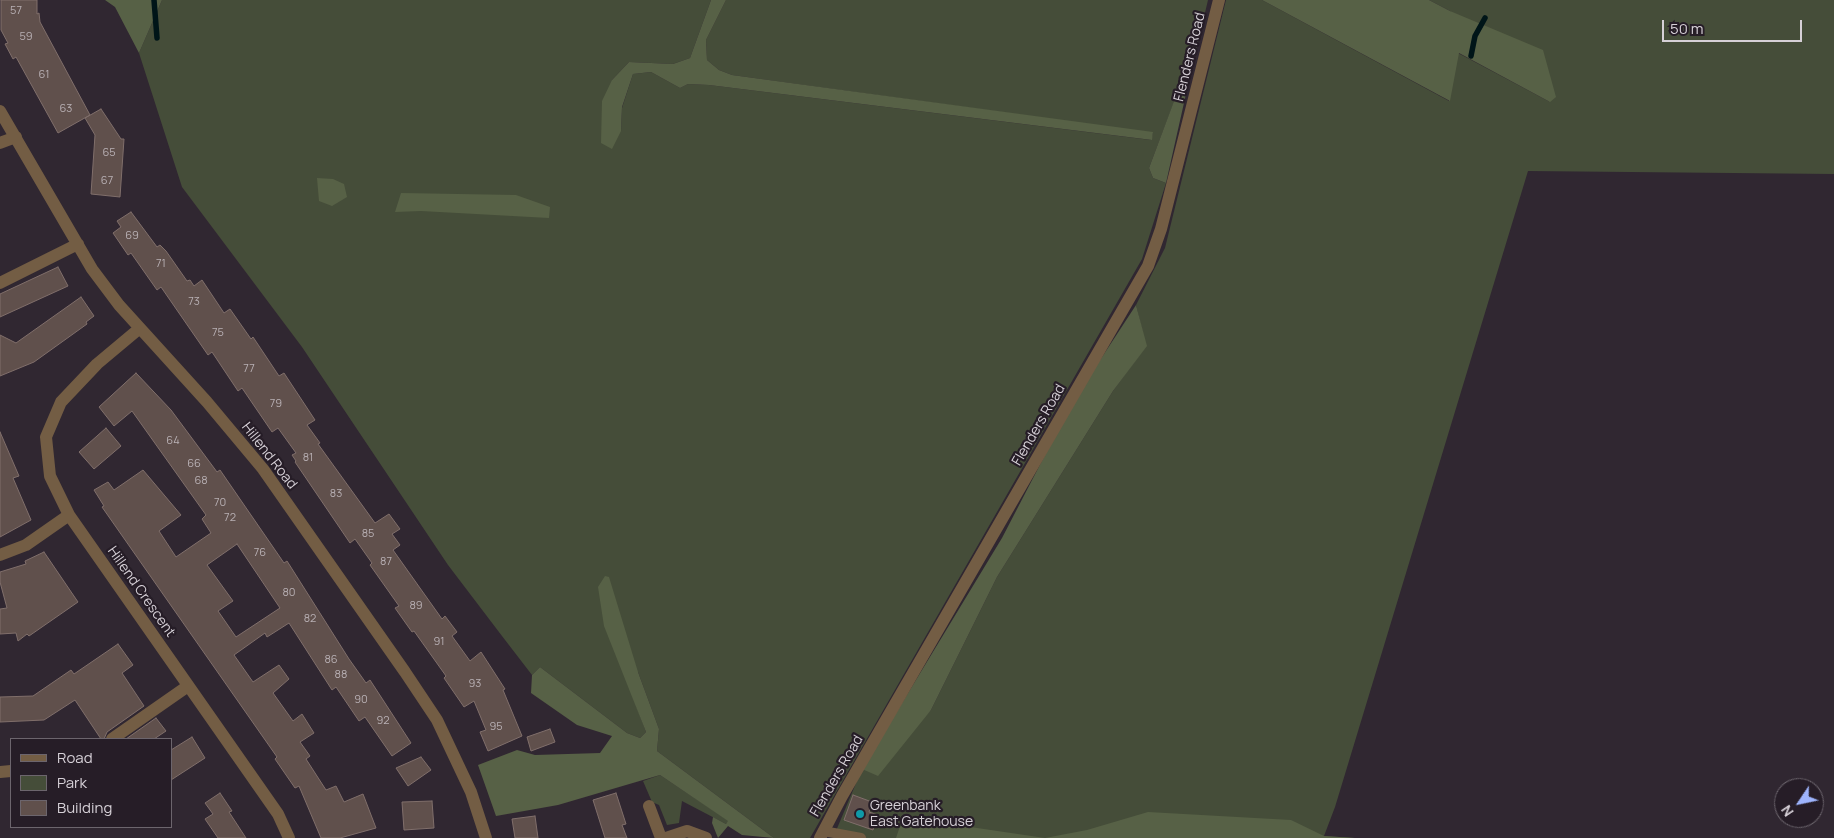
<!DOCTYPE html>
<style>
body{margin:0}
#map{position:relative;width:1834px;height:838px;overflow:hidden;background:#302731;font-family:Manrope,sans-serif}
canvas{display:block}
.legend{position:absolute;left:10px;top:738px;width:162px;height:90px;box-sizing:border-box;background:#261d27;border:1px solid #6c656d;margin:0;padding:6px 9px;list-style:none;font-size:15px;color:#d6d0d7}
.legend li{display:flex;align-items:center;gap:10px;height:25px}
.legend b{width:25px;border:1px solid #6c656d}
.north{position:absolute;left:1774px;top:778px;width:50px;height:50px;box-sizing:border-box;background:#261d27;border:1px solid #6c656d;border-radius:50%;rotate:236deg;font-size:14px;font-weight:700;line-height:20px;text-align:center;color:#d6d0d7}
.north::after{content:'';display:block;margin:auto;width:18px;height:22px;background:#9eb4fd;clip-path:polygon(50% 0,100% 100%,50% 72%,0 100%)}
.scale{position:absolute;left:1662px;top:20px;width:140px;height:22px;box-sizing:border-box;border:2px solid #d6d0d7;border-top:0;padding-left:6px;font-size:15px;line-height:18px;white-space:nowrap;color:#d6d0d7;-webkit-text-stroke:4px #261d27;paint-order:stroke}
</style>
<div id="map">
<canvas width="1834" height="838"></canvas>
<ul class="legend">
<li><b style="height:6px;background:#735d44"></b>Road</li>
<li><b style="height:14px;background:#454d39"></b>Park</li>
<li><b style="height:14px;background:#60504c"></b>Building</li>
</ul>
<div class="north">N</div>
<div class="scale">50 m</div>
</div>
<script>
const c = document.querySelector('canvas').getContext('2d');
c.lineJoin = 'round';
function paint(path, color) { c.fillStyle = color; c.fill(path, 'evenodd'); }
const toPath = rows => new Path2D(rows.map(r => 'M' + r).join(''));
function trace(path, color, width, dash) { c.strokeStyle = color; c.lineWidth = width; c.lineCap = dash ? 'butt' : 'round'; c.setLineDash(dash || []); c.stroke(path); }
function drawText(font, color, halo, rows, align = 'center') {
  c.font = font + ' Manrope,sans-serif'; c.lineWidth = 4.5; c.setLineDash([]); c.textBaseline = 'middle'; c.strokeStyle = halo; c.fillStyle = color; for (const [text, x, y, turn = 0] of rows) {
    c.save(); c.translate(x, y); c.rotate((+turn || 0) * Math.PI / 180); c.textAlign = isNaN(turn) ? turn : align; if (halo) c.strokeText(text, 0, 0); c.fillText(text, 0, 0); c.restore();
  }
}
paint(toPath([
 [162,0,711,0,690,58,673,64,629,62,612,80,621,131,622,108,633,74,651,72,680,88,688,84,709,85,1151,140,1153,133,732,75,719,70,707,60,706,40,726,0,1208,0,1188,85,1180,86,1149,168,1153,178,1166,183,1142,259,810,838,774,838,657,751,659,729,638,672,633,697,646,732,640,738,627,733,540,667,532,675,502,636,448,565,302,347,182,187,139,53],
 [1226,0,1262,0,1449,101,1458,53,1550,102,1450,11,1429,0,1834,0,1834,174,1528,171,1335,807,1324,836,1355,838,833,838,862,769,931,710,997,577,1113,391,1146,346,1136,305,1165,248],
 [660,775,729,821,726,824,682,801,679,823,667,825,659,805,652,802,643,781]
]), '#454d39');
paint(toPath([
 [105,0,162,0,139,53,115,7],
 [711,0,726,0,706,40,707,60,719,70,732,75,1153,132,1152,140,709,85,688,84,680,88,651,72,633,74,622,107,621,131,612,149,601,143,602,101,612,80,629,62,673,64,690,58],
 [1262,0,1429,0,1450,11,1543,50,1556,97,1550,102,1459,53,1450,101],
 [1180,85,1188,85,1166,183,1153,178,1149,168],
 [317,178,333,179,344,184,347,197,332,206,319,201],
 [401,193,516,195,550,207,549,218,421,211,395,212],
 [1136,305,1147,346,1113,391,997,577,931,710,878,776,862,769,1002,538,1072,403],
 [605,576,609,577,638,672,659,729,657,751,774,838,742,835,728,826,718,838,712,823,713,817,726,824,728,821,660,775,558,805,496,816,478,765,517,750,535,755,600,753,612,736,577,725,531,693,532,675,540,667,627,733,640,738,646,732,604,626,598,587],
 [1148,812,1291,820,1324,836,1355,838,896,838,900,826,950,824,1045,838,1087,830]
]), '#576146');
trace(toPath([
 [154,0,157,38],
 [1471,56,1475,36,1485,18]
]), '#001518', 5.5);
const building = toPath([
 [1,0,37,0,37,14,39,13,40,22,90,115,58,133,16,57,13,59,5,44,8,43,1,30,1,0],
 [101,109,121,139,124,139,120,197,91,194,95,135,85,118,101,109],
 [131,212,157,247,160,245,166,251,187,281,190,280,194,286,202,280,224,313,230,309,251,339,253,337,279,376,284,373,315,420,307,425,320,443,318,444,375,523,389,514,400,529,392,534,400,545,393,550,442,619,445,616,457,632,452,636,470,661,481,652,505,689,503,690,522,736,488,751,480,732,486,730,474,701,464,707,444,678,446,676,414,631,412,632,395,608,399,606,370,565,372,563,355,539,350,543,295,462,296,461,292,455,296,453,278,428,272,432,242,388,238,391,212,352,208,355,161,287,157,290,131,253,128,255,113,233,121,227,117,221,131,212],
 [58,267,68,286,0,317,0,294,58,267],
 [81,297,94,316,86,322,87,324,34,362,0,376,0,335,16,343,81,297],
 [136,373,171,410,217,472,220,470,284,563,287,561,349,659,366,683,370,680,411,743,392,756,365,717,359,721,336,687,332,690,289,623,267,637,265,633,234,655,253,682,279,665,289,679,273,693,293,721,302,714,314,733,300,742,310,756,306,759,326,790,336,786,344,802,363,794,376,828,340,838,321,838,299,786,295,788,275,759,277,757,102,507,104,506,94,490,108,482,114,490,143,470,181,515,159,531,176,557,211,533,202,519,206,515,132,411,114,426,99,407,136,373],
 [237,544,280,608,236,637,218,611,233,601,207,565,237,544],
 [106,428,121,446,94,469,79,452,106,428],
 [0,432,19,476,13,478,31,520,0,537,0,432],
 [44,552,78,602,29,636,27,634,18,641,16,633,0,634,0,609,7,608,0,582,0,572,26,564,25,561,44,552],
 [118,644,133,665,122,673,144,706,107,732,104,739,101,739,75,700,44,720,0,722,0,697,33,696,71,670,74,674,118,644],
 [156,718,166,731,154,739,126,739,156,718],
 [550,729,555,742,531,751,527,737,550,729],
 [192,737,205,758,171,780,171,750,192,737],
 [421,757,431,770,408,786,396,768,421,757],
 [220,793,232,811,229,812,246,838,218,838,205,819,213,814,205,803,220,793],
 [616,793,626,824,622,825,627,838,605,838,593,800,616,793],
 [853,795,872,802,869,812,878,815,873,830,844,820,853,795],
 [432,801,434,828,404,830,402,802,432,801],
 [535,816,538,838,515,838,512,819,535,816]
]);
paint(building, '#60504c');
trace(building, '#806f6b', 1);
trace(toPath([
 [823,831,861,838]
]), '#735d44', 10);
trace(toPath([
 [0,111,92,269,119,305,207,402,263,469,405,672,437,720,471,792,486,838],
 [0,143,16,137],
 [0,283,78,244],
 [140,328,97,364,61,402,46,437,50,476,69,515,278,814,289,838],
 [0,555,26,545,69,515],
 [112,739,188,686],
 [0,772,11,771],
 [649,806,661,838],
 [666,838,687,831,706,838],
 [820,838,842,796,1148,266,1161,229,1219,0]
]), '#735d44', 12);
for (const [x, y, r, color] of [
 [860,814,5,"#0f9aa8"]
]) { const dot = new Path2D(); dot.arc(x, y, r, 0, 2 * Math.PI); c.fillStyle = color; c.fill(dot); trace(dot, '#261d27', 2); }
drawText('11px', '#b8b0b4', null, [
 ["57",16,11],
 ["59",26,37],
 ["61",44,75],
 ["63",66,109],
 ["65",109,153],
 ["67",107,181],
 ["69",132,236],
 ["71",161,264],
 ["73",194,302],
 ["75",218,333],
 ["77",249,369],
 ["79",276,404],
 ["64",173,441],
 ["81",308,458],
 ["66",194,464],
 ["68",201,481],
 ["83",336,494],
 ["70",220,503],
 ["72",230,518],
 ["85",368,534],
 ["76",260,553],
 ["87",386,562],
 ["80",289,593],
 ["89",416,606],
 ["82",310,619],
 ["91",439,642],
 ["86",331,660],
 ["88",341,675],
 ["93",475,684],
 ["90",361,700],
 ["92",383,721],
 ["95",496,727]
]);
drawText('14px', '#d6d0d7', '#261d27', [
 ["Flenders Road",1190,57,-76],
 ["Flenders Road",1039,425,-60],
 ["Hillend Road",269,456,52],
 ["Hillend Crescent",141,592,55],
 ["Flenders Road",837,776,-60]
]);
drawText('14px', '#d6d0d7', '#261d27', [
 ["Greenbank",870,806],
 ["East Gatehouse",870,822]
], 'left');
</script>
